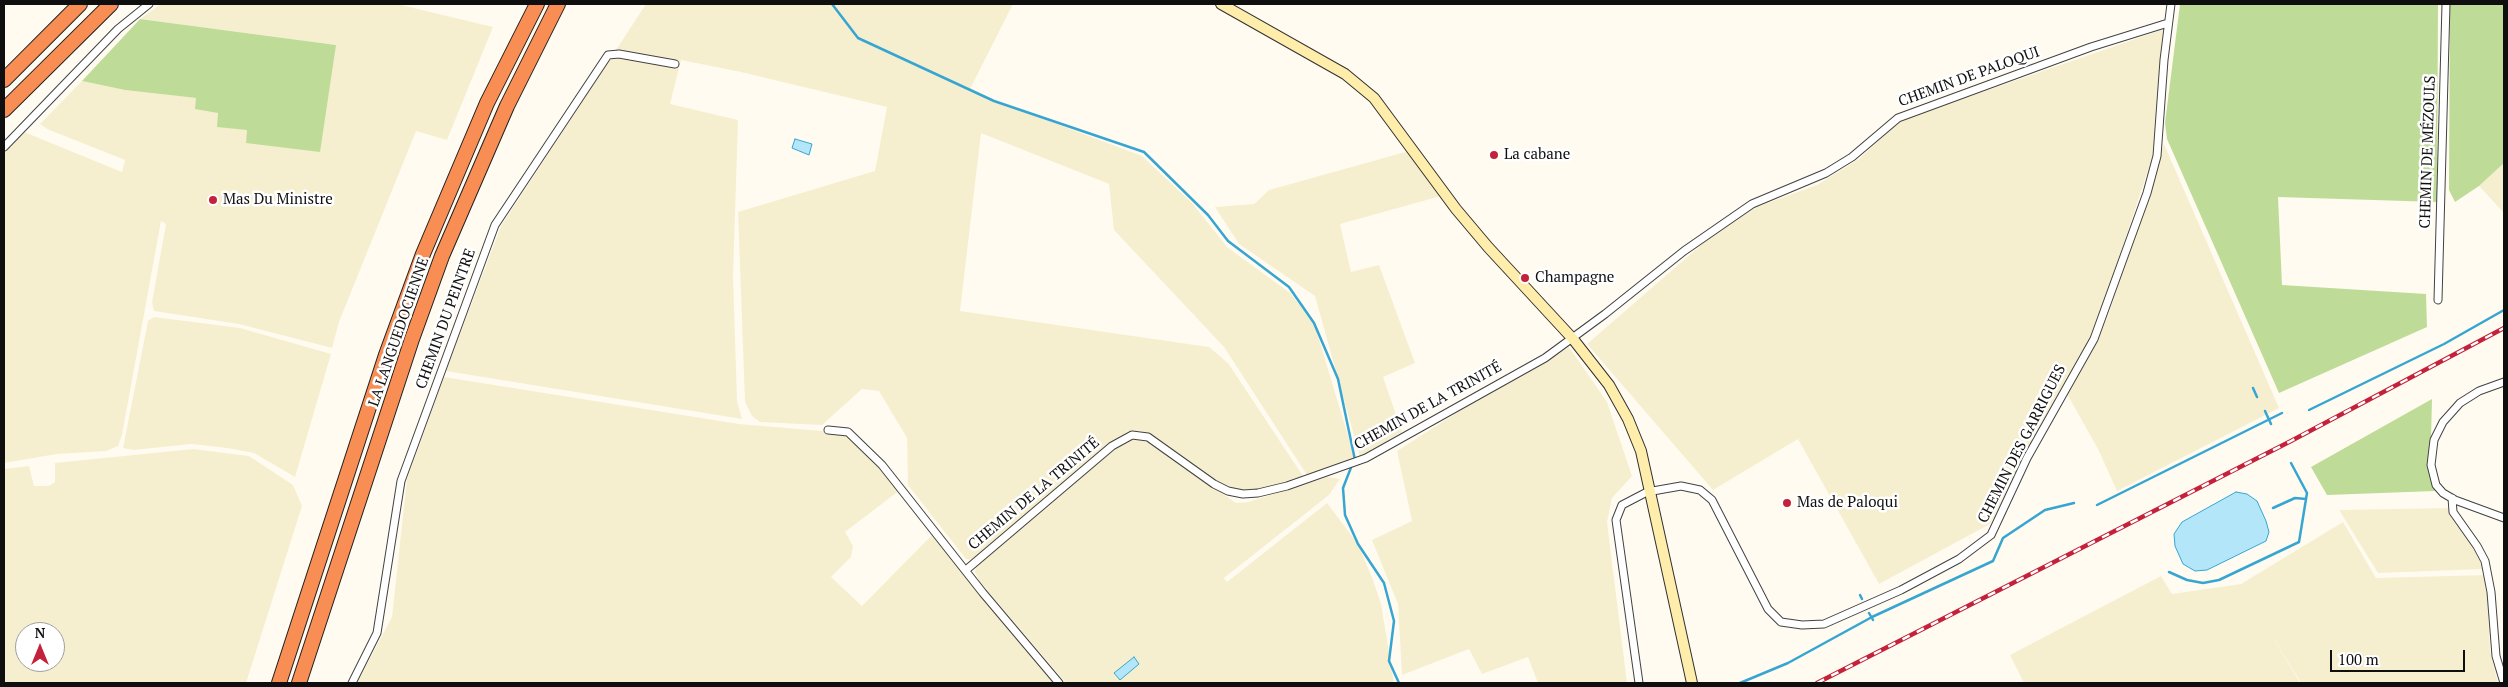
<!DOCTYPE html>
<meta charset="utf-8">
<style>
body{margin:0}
#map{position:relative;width:2508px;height:687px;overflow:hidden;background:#fffbf0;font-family:"PT Serif",serif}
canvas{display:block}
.frame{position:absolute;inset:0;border:5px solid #0f0f0f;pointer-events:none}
.north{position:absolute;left:15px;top:622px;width:50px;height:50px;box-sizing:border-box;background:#fff;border:1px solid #9f9f9f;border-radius:50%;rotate:0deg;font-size:14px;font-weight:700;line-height:20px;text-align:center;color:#0f0f0f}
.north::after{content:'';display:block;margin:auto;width:18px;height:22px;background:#c4213b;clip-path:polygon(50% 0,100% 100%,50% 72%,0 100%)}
.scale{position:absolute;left:2330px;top:650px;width:135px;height:22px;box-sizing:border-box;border:2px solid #0f0f0f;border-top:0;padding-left:6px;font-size:15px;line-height:18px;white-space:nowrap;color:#0f0f0f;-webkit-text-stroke:4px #fff;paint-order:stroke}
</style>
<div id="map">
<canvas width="2508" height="687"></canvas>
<div class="frame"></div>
<div class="north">N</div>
<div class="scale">100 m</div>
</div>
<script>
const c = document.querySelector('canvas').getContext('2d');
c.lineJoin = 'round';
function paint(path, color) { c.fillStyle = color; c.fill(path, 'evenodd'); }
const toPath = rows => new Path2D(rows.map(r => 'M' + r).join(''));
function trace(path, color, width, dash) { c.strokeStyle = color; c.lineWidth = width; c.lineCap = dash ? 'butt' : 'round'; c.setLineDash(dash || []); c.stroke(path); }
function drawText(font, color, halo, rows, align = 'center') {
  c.font = font + ' "PT Serif",serif'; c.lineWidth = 5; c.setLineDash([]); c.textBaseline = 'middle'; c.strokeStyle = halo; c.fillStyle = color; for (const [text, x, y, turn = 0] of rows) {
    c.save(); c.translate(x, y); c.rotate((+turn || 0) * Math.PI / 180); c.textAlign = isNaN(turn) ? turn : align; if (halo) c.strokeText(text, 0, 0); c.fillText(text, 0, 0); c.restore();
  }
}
paint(toPath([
 [161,4,397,4,493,27,447,140,416,131,339,322,332,348,239,324,154,311,152,302,166,224,161,221,122,435,118,446,106,451,57,454,4,463,4,152,24,132,122,172,125,160,47,129,40,124,82,81,125,90,196,98,248,130,246,143,336,45,140,19],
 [646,4,1013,4,969,91,1142,156,1192,203,1227,247,1290,293,1314,323,1355,459,1307,475,1224,347,1114,230,1109,184,981,133,960,311,1209,347,1228,363,1303,476,1259,491,1236,491,1204,474,1148,435,1141,431,1128,431,976,556,970,560,966,559,908,485,907,438,879,391,862,389,822,425,760,422,752,416,745,402,738,212,875,171,887,107,741,72,681,60,670,104,738,120,733,276,737,401,742,419,446,371,501,226],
 [2164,29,2153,155,2093,336,2035,435,1990,524,1879,584,1798,439,1713,490,1587,344,1707,240,1754,208,1817,185,1859,159,1899,121],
 [2164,144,2279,408,2117,491,2098,449,2067,394,2092,350,2109,313],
 [1409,151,1441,196,1340,224,1351,272,1379,265,1415,363,1383,377,1402,432,1360,457,1315,296,1239,244,1215,207,1254,204,1269,190],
 [2504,163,2504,213,2479,186],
 [154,317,240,328,331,354,295,477,254,453,227,448,191,444,134,450,123,448,148,321],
 [1569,347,1607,402,1632,476,1612,498,1607,522,1627,683,1538,683,1528,657,1482,674,1469,649,1402,675,1398,604,1372,540,1412,521,1397,451,1483,396],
 [444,377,739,424,846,433,861,444,900,490,845,532,853,546,851,557,831,577,862,606,934,533,1057,683,357,683,392,617,407,479],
 [1127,440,1146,440,1236,503,1248,502,1327,477,1340,479,1329,495,1224,578,1227,582,1327,503,1358,544,1373,580,1381,604,1394,683,1066,683,980,582,975,572,977,560],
 [193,449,249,456,293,485,302,506,246,683,4,683,4,469,29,466,34,486,49,486,55,482,55,463],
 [25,632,55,632,55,662,25,662],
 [2452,508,2484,569,2378,573,2339,510],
 [2343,522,2376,578,2486,575,2490,651,2498,683,2301,683,2269,631,2300,683,2024,683,2010,655,2161,576,2172,594,2241,584]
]), '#f6efcf');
paint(toPath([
 [2180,4,2438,4,2437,202,2278,197,2282,285,2426,294,2427,327,2279,393,2167,139,2165,123],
 [2450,4,2504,4,2504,163,2479,186,2455,202,2449,190],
 [140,19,336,45,320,152,246,143,247,130,217,127,218,113,195,109,196,98,125,90,82,81],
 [2432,399,2430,476,2435,491,2327,495,2311,467]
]), '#bedc97');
const water = toPath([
 [795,139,812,144,809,155,792,148,795,139],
 [2236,492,2247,494,2257,501,2266,521,2269,532,2266,541,2207,570,2195,571,2183,564,2175,546,2174,534,2182,522,2236,492],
 [1134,657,1139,664,1120,680,1114,673,1134,657]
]);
paint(water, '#b3e6f8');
trace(water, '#37a5d2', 1);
trace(toPath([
 [832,4,858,38,994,101,1144,152,1208,215,1228,241,1289,287,1314,323,1338,379,1355,460],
 [2253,388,2257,397],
 [2309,410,2444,344,2504,310],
 [2265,411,2271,424],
 [1352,465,1343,488,1345,515,1358,544,1384,583,1394,621,1389,661,1399,683],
 [2097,505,2282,413],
 [2273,508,2295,498,2306,499],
 [2169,572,2187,580,2203,583,2219,580,2299,542,2307,493,2291,463],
 [1860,595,1862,599],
 [1869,613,1873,620],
 [1740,683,1788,663,1872,617,1993,561,2003,538,2045,510,2074,503]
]), '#37a5d2', 2.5);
const street = toPath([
 [4,147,118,29,149,4],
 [2438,300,2446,4],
 [2504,382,2479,391,2460,403,2443,422,2434,440,2431,465,2436,485,2443,493,2455,500,2504,518],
 [828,430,848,432,882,465,983,593,1059,683],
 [2452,498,2453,512,2477,546,2485,561,2491,592,2496,656,2504,683],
 [966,570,1112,446,1132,435,1148,437,1214,484,1228,491,1243,494,1258,493,1287,486,1366,458,1545,358,1605,314,1684,251,1752,204,1826,173,1852,157,1898,118,2091,47,2168,23],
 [352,683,377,633,401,481,495,225,608,55,619,54,675,64],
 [1639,683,1616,520,1622,505,1647,492,1681,486,1700,490,1712,500,1768,609,1781,622,1802,625,1824,624,1901,590,1959,559,1991,535,2027,458,2094,339,2147,193,2157,156,2164,60,2171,4]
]);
const secondary = toPath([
 [1221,4,1345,74,1374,98,1456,209,1488,247,1573,339,1609,385,1628,419,1641,451,1692,683]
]);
const highway = toPath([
 [4,80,80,4],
 [4,110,111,4],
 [279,683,386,355,423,254,487,103,537,4],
 [299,683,412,339,442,256,507,106,558,4]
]);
trace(street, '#424242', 9);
trace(secondary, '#313131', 12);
trace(highway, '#202020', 16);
trace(street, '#fff', 7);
trace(secondary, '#ffedab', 10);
trace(highway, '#f98e55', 14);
const rail = toPath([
 [1817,683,2291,441,2504,328]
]);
trace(rail, '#c4213b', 4.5);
trace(rail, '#fff', 2.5, [8]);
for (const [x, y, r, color] of [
 [1494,155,5,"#c4213b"],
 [213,200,5,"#c4213b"],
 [1525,278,5,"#c4213b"],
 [1787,503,5,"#c4213b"]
]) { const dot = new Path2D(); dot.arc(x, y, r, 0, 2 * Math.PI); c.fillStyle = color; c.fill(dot); trace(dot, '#fff', 2); }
drawText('15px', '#0f0f0f', '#fff', [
 ["CHEMIN DE PALOQUI",1969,77,-20],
 ["CHEMIN DE MÉZOULS",2428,152,-88],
 ["CHEMIN DU PEINTRE",446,319,-70],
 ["LA LANGUEDOCIENNE",399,332,-71],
 ["CHEMIN DE LA TRINITÉ",1428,406,-29],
 ["CHEMIN DES GARRIGUES",2022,444,-63],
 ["CHEMIN DE LA TRINITÉ",1034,494,-40]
]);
drawText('15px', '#0f0f0f', '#fff', [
 ["La cabane",1504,155],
 ["Mas Du Ministre",223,200],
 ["Champagne",1535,278],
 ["Mas de Paloqui",1797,503]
], 'left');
</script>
